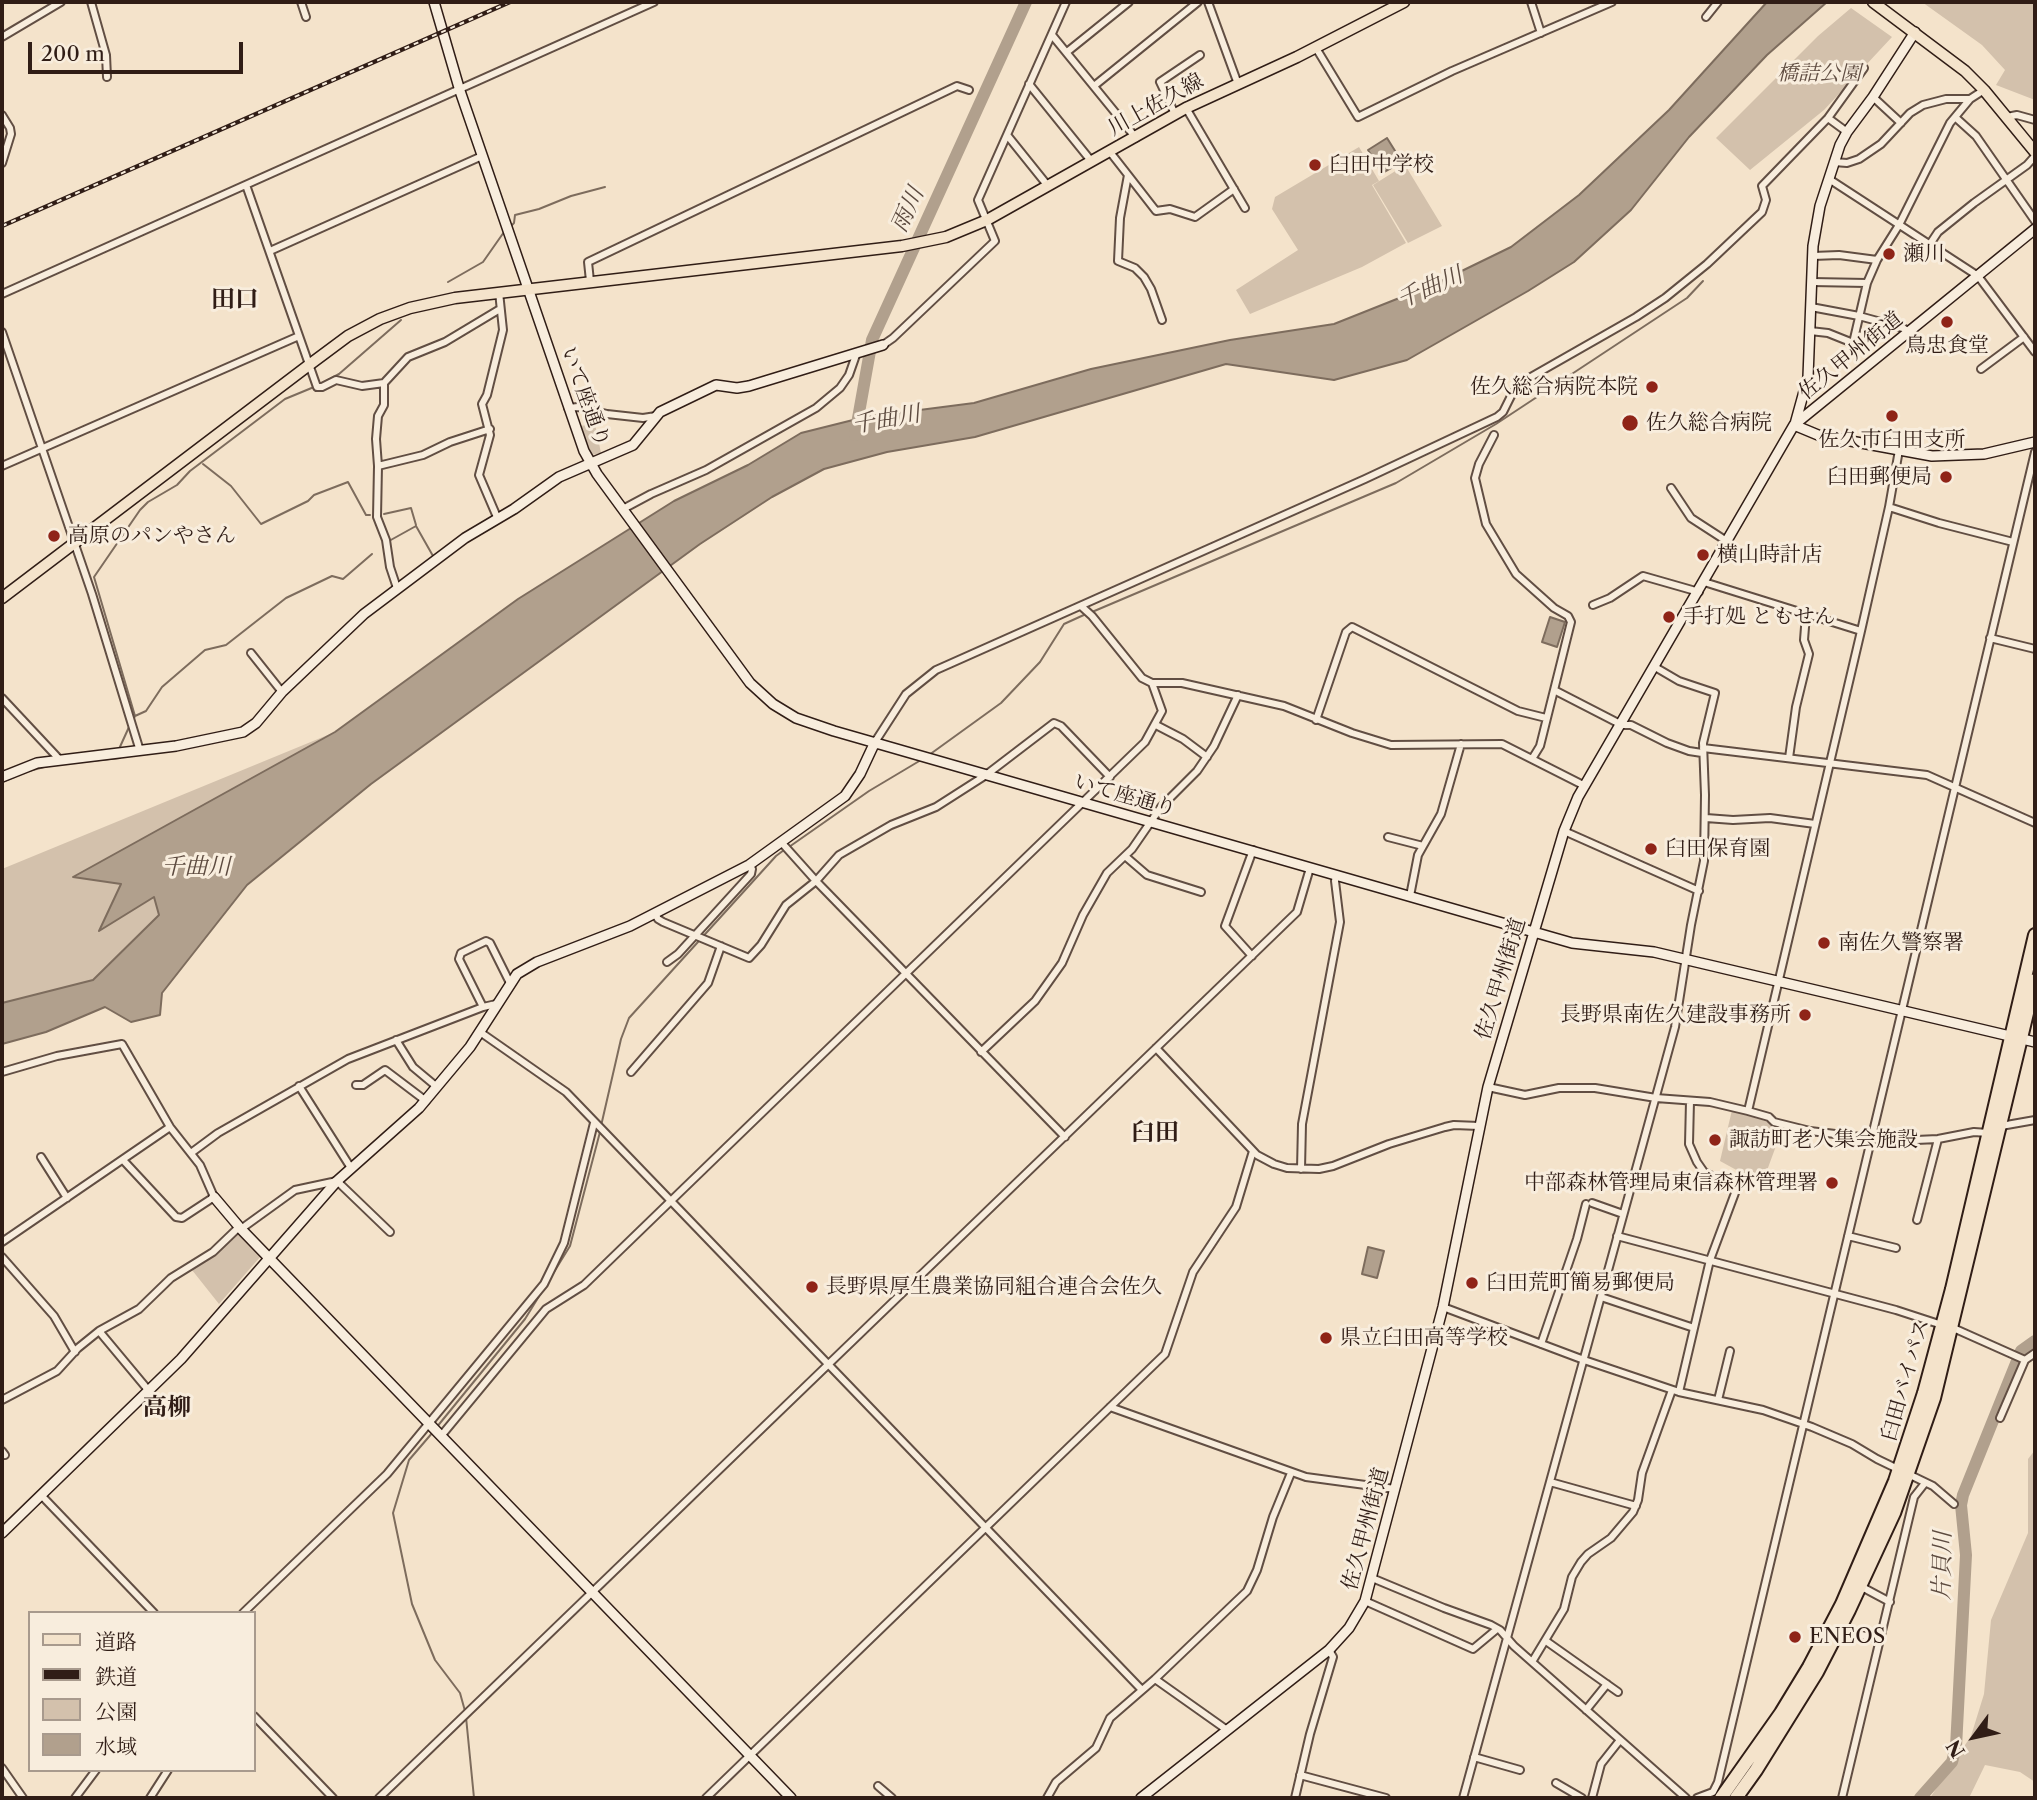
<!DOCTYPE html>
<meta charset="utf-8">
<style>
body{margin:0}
#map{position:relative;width:2037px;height:1800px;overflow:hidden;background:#f4e3cb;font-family:"Libre Caslon Text","Noto Serif JP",serif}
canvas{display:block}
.frame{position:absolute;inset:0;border:4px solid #301d16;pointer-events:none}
.legend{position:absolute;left:28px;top:1611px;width:228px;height:161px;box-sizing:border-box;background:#f8eddd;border:2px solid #a89a8d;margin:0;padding:9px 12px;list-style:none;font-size:21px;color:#301d16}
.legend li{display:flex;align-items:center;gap:14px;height:35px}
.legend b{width:35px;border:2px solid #a89a8d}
.north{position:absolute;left:1939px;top:1702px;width:70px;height:70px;-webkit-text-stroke:5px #f8eddd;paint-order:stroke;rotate:237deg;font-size:19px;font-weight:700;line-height:28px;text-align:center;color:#301d16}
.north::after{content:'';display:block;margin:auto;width:24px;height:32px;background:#301d16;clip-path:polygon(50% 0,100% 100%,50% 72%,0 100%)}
.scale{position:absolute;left:28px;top:42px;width:215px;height:32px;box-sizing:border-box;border:4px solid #301d16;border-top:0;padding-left:9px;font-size:21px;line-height:24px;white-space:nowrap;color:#301d16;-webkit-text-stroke:5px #f8eddd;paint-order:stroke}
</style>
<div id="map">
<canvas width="2037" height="1800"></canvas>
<div class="frame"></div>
<ul class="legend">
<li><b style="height:9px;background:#f4e3cb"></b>道路</li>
<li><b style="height:9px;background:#301d16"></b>鉄道</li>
<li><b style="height:19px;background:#d3c1ac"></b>公園</li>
<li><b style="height:19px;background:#b1a08d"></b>水域</li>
</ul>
<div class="north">N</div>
<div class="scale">200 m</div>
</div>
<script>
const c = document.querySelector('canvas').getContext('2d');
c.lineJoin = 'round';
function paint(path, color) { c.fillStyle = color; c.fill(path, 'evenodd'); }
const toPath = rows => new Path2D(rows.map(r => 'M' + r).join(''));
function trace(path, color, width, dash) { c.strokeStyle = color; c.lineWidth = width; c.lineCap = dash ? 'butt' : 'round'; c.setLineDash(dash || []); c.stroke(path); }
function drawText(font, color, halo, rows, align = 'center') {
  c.font = font + ' "Libre Caslon Text","Noto Serif JP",serif'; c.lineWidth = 6; c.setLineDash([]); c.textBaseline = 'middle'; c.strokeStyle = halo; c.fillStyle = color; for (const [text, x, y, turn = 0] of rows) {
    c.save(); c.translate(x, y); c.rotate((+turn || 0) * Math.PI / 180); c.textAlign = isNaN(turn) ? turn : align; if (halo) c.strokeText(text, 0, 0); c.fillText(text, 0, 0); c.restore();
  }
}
paint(toPath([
 [1922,2,2035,2,2035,100,1996,85,2005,70,1982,45],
 [1851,8,1892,37,1824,110,1750,170,1716,138,1818,36],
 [1359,147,1379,181,1372,185,1406,243,1362,267,1250,314,1236,290,1298,250,1272,209,1275,197],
 [1405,165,1442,226,1408,243,1373,185],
 [595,424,601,453,592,455,580,426],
 [335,732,74,877,122,884,100,930,155,897,159,915,93,980,2,1003,2,869],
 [1732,1110,1783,1127,1762,1184,1720,1161],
 [238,1232,261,1256,219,1304,192,1270,215,1255],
 [2035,1450,2035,1782,2020,1772,1985,1765,1969,1798,1930,1798,1971,1736,1984,1694,1991,1620,2028,1533,2028,1459]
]), '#d3c1ac');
const water = toPath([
 [1767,2,1827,2,1767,55,1689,137,1631,210,1574,262,1528,291,1407,360,1334,380,1226,364,975,437,887,452,824,469,772,497,700,544,371,784,247,885,162,993,160,1015,131,1022,105,1007,46,1032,2,1044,2,1003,93,980,159,915,154,897,99,931,121,884,73,877,335,732,518,599,674,501,748,465,801,433,865,417,974,403,1091,369,1230,340,1334,324,1437,283,1511,247,1579,195,1669,110,1767,2],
 [1387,138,1402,162,1382,173,1368,150,1387,138],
 [1550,617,1565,622,1557,647,1542,642,1550,617],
 [1368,1247,1384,1251,1377,1278,1362,1274,1368,1247]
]);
paint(water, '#b1a08d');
trace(water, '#7d6c5d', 2);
trace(toPath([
 [243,183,455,88],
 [510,227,514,223,515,215,539,209,571,196,605,187],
 [448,282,483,262,504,232],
 [2,291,11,287],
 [319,385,339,374,401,320],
 [203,464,231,486,261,524,308,501,314,495,348,482,366,515,370,515],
 [384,514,411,508,416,525],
 [389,541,416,526,433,556],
 [1092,612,1396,483,1496,424,1687,298,1703,281],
 [135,716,146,711,162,687,205,650,226,645,286,598,332,576,343,579,372,554],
 [133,720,135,716,94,577,140,510,148,502,177,485,190,471,285,399,314,387],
 [119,749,129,727],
 [929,755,1001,703,1040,662,1064,624,1086,614],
 [70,763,120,758],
 [29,771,48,766],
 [2,782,14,777],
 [789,847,869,791,921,760],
 [601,1126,621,1039,629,1018,776,856,784,850],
 [436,1428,525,1319,570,1246,600,1132],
 [433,1432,409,1460,393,1513,412,1604,435,1660,460,1693,465,1711],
 [466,1717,474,1798]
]), '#7d6c5d', 2);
trace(toPath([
 [855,435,872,340,1026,2],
 [1920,1798,1952,1762,1956,1747,1966,1555,1961,1505,1963,1495,2021,1351,2035,1341]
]), '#b1a08d', 12);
const street = toPath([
 [91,2,106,55,107,77],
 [301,2,306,17],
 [1208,2,1238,84],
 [1531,2,1541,33],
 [1706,17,1718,2],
 [1052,35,1136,138],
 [2,37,61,2],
 [1316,48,1358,117,1452,71,1612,2],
 [1067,52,1129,2],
 [1029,84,1092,162],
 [1094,86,1198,2],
 [1873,97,1901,123],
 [1186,108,1245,208],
 [1175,114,1160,82,1200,55],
 [2,115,10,128,11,134,2,163],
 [1955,117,1976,136,2035,221],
 [2007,117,2017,115,2035,120],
 [1828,118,1847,132],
 [1007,135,1048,186],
 [1110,152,1128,175,1120,218,1118,261,1135,268,1144,277,1151,289,1162,320],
 [1834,162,1847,163,1859,159,1881,144,1910,113,1923,105,1946,99,1970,99],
 [1128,175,1156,211,1170,209,1195,217,1234,189],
 [1829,179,1978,276,2035,352],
 [246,185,317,387,322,387,336,380,362,386,384,383],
 [1930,244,1938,232,1974,203,2027,165,2035,156],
 [270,251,482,156],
 [1813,256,1839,255,1877,260],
 [590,281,588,262,957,86,969,90],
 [1812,282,1867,283],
 [2,294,654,2],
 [1811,307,1859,316,1903,328,1909,332],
 [1810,331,1828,333,1853,343,1867,283,1877,260,1899,225,1950,123,1970,99,1984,90],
 [2,332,92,594,140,751],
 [883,345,893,338,995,241,978,200,1066,2],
 [1981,369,2024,337],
 [568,408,578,407,607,414,643,418,656,416],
 [1494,435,1479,464,1475,478,1486,524,1516,574,1554,608,1568,616,1571,622,1554,690,1622,725,1631,725,1667,743,1689,751,1702,753],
 [2,466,299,336],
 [378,466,423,455,450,442,490,429],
 [1671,488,1691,518,1728,542],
 [1889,507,1939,523,2013,542],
 [623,509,651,494,706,470,816,408,840,388,849,375,856,355],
 [497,517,479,475,490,435,482,404,487,395,503,330,499,292],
 [1704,582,1861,631],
 [397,588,390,567,386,540,377,517,378,466,376,439,378,416,384,405,384,383,408,357,445,342,500,309],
 [1593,605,1610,598,1643,576,1699,592],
 [1990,638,2035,649],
 [251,653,282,692],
 [1152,683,1182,683,1284,706,1352,733,1391,745,1502,744,1585,786],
 [2,698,60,760],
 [1316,720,1346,632,1352,627,1518,711,1546,718],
 [1156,725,1183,739,1207,757],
 [875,742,906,694,936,670,1365,479,1497,417,1503,412,1511,396,1522,382,1636,317,1665,298,1707,264,1762,212,1766,200,1762,186,1828,118,1864,68],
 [1703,748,1927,775,2035,823],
 [1789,758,1796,707,1809,654,1804,640,1806,614],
 [1532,759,1540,746,1554,690],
 [1706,818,1733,820,1770,818,1815,824],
 [1564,831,1699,891],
 [1388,837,1423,846],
 [782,843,816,881,1065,1137],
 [1125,856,1147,875,1201,892],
 [1410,896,1418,855,1441,814,1461,744],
 [655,914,658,919,663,922,749,958,761,945,786,905,816,881,839,855,891,825,936,807,986,775,1054,723,1061,726,1110,777],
 [1252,956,1225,926,1253,850],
 [667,962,678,954,751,874,752,869,749,865],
 [483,1007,459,959,461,953,486,941,490,943,510,983],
 [480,1032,566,1092,1142,1690],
 [396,1040,413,1067,437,1087],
 [1156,1048,1257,1155,1274,1164,1287,1168,1319,1169,1333,1166,1389,1144,1445,1127,1454,1125,1479,1126],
 [981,1052,1035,1001,1062,963,1083,915,1107,873,1132,849,1161,807,1197,771,1214,746,1238,695],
 [2,1072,57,1056,122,1044,170,1127,200,1165,214,1197,182,1218,176,1217,123,1160],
 [631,1072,708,983,721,946],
 [356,1085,363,1085,385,1070,426,1101],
 [299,1086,351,1168],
 [1488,1087,1525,1095,1559,1088,1595,1088,1656,1098,1710,1102,1748,1111,1769,1117,1774,1122,1810,1131,1894,1141,1938,1139,1974,1132,1988,1133],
 [1748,1111,1861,631,1889,507,1899,450],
 [2001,1126,2035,1120],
 [191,1153,218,1133,348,1059,483,1007,496,1004],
 [41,1157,67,1198],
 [1301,1169,1302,1124,1340,922,1335,881,1336,875],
 [1592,1203,1623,1214],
 [1917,1220,1938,1139],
 [241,1229,295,1190,337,1181,390,1232],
 [1617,1236,1896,1310,1942,1325],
 [1848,1236,1896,1248],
 [2,1242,170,1127],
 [2,1257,54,1316,75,1352],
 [1601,1297,1694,1328],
 [1443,1307,1584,1360,1679,1392,1763,1410,1812,1427,1852,1444,1877,1459,1933,1486,1954,1504],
 [1951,1327,2025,1360],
 [99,1331,149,1391],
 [1541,1344,1577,1239,1586,1204],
 [1679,1392,1710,1260,1735,1193,1731,1186,1704,1172,1697,1162,1689,1144,1690,1101],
 [2,1400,57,1371,78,1348,99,1331,139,1309,171,1278,213,1252,239,1227],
 [1718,1400,1730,1351],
 [1110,1407,1306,1477,1395,1489],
 [2000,1418,2025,1360,2035,1353],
 [441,1436,546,1309,584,1285,1145,742,1162,711,1152,683,1142,678,1092,616,1081,606],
 [2,1451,5,1455],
 [1550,1482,1636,1506],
 [41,1495,154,1613],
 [1372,1578,1444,1608,1491,1625,1500,1630,1514,1646,1686,1798],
 [1860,1586,1890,1602],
 [1365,1601,1473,1649,1497,1629],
 [243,1613,387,1474,544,1284,564,1243,594,1123],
 [1839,1629,1880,1640],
 [1546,1641,1618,1692],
 [1532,1662,1564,1609,1572,1577,1581,1562,1588,1554,1611,1538,1633,1512,1638,1500,1642,1473,1672,1390],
 [1155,1679,1227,1730],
 [1586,1710,1607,1684],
 [254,1716,333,1798],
 [1474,1757,1520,1770],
 [2,1768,23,1798],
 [1300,1775,1386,1798],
 [1556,1783,1582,1798],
 [878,1786,892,1798],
 [75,1798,96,1770],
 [150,1798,168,1770],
 [379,1798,1297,912,1310,868],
 [706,1798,1165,1354,1193,1272,1236,1207,1253,1151],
 [1047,1798,1056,1782,1096,1748,1110,1718,1155,1679,1247,1591,1257,1570,1273,1517,1291,1473],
 [1295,1798,1310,1734,1333,1657,1329,1650],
 [1463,1798,1675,1027,1691,925,1704,861,1705,795,1703,743,1715,693,1679,681,1655,667],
 [1592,1798,1601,1764,1620,1740],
 [1697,1798,1713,1792,1718,1782,2035,452],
 [1842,1798,1914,1497,1925,1483]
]);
const secondary = toPath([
 [434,2,460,91,584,451,597,474,750,683,773,704,796,718,834,731,1572,943,1654,952,2035,1042],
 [1795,424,1808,377,1813,246,1820,206,1840,145,1847,132,1873,97,1915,32],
 [1794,425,1818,435,1932,456,1984,454,2035,442],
 [2,777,37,763,176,746,243,732,256,723,282,692,364,614,465,538,514,509,559,477,633,445,660,412,716,385,737,388,749,386,883,345],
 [214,1197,241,1229,791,1798],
 [2,1533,181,1359,337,1181,419,1108,470,1047,517,974,537,962,630,926,749,865,845,796,860,774,875,742],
 [1141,1798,1329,1650,1349,1628,1365,1601,1443,1307,1488,1087,1564,831,1578,797,1794,425,2035,229]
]);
const primary = toPath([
 [1873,2,1965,71,1984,90,2035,152],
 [2,598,309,365,348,336,380,319,410,308,455,298,902,246,946,237,987,220,1186,108,1297,57,1404,2]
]);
const highway = toPath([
 [1721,1798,1781,1713,1809,1667,1842,1604,1895,1481,1924,1393,1952,1289,2035,935],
 [1736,1798,1756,1770,1817,1672,1849,1610,1894,1513,1934,1398,2035,980]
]);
trace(street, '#614e43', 10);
trace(secondary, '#301d16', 12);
trace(primary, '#301d16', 13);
trace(highway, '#301d16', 16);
trace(street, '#f8eddd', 6);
trace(secondary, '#f8eddd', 9);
trace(primary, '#f4e3cb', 10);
trace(highway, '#f4e3cb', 12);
const rail = toPath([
 [2,226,510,2]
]);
trace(rail, '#301d16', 4.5);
trace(rail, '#f8eddd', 2, [5]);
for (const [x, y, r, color] of [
 [1315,165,7,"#8f2418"],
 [1889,254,7,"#8f2418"],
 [1947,322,7,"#8f2418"],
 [1652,387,7,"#8f2418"],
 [1892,416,7,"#8f2418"],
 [1630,423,9,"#8f2418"],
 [1946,477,7,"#8f2418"],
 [54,536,7,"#8f2418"],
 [1703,555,7,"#8f2418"],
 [1669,617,7,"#8f2418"],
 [1651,849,7,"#8f2418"],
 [1824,943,7,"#8f2418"],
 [1805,1015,7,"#8f2418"],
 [1715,1140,7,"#8f2418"],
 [1832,1183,7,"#8f2418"],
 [1472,1283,7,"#8f2418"],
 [812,1287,7,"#8f2418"],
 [1326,1338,7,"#8f2418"],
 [1795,1637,7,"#8f2418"]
]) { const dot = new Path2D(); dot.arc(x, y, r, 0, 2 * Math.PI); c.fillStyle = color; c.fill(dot); trace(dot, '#f8eddd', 2.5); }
drawText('italic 21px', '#614e43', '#f8eddd', [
 ["橋詰公園",1819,74]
]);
drawText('21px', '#301d16', '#f8eddd', [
 ["川上佐久線",1156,105,-29],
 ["佐久甲州街道",1851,356,-39],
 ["いて座通り",585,397,70],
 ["いて座通り",1125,796,16],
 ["佐久甲州街道",1501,979,-73],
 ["臼田バイパス",1906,1380,-74],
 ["佐久甲州街道",1366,1529,-75]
]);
drawText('21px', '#301d16', '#f8eddd', [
 ["臼田中学校",1329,165],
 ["瀬川",1903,254],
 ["鳥忠食堂",1947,346,"center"],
 ["佐久総合病院本院",1638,387,"right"],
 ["佐久総合病院",1646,423],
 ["佐久市臼田支所",1892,440,"center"],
 ["臼田郵便局",1932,477,"right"],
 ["高原のパンやさん",68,536],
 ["横山時計店",1717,555],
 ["手打処 ともせん",1683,617],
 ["臼田保育園",1665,849],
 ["南佐久警察署",1838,943],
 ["長野県南佐久建設事務所",1791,1015,"right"],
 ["諏訪町老人集会施設",1729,1140],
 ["中部森林管理局東信森林管理署",1818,1183,"right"],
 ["臼田荒町簡易郵便局",1486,1283],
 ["長野県厚生農業協同組合連合会佐久",826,1287],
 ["県立臼田高等学校",1340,1338],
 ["ENEOS",1809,1637]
], 'left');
drawText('italic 23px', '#5d4b40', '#f8eddd', [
 ["雨川",908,210,-65],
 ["千曲川",1430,288,-24],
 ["千曲川",886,420,-10],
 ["千曲川",196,867],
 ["片貝川",1943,1566,-89]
]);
drawText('bold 24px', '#301d16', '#f8eddd', [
 ["田口",235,300],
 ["臼田",1155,1133],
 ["高柳",167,1408]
]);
</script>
